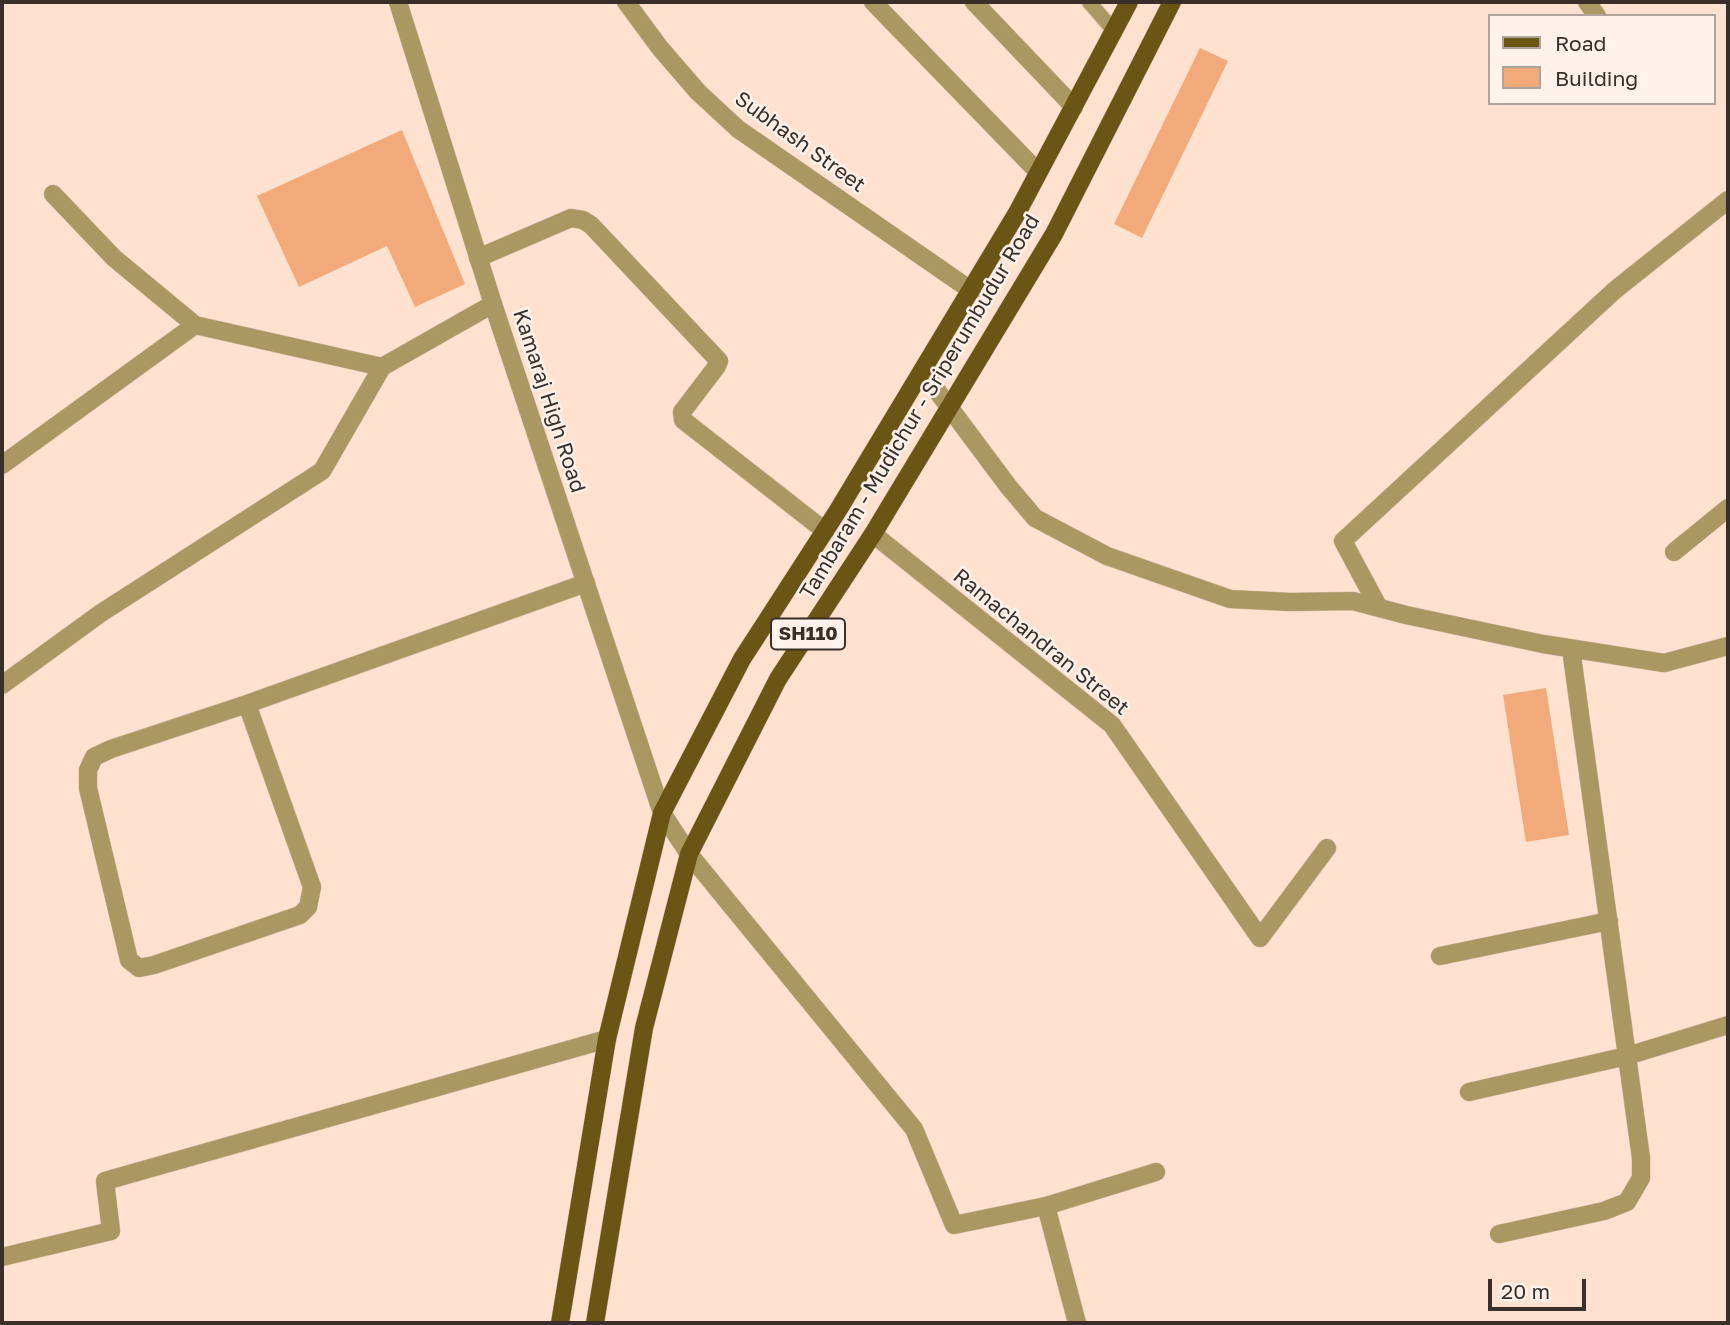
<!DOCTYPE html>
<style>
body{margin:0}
#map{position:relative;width:1730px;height:1325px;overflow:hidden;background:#fee1cf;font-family:"Golos Text",sans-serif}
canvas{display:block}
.frame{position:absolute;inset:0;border:4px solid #392e28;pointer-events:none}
.legend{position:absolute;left:1488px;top:14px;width:228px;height:91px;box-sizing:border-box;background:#fef2eb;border:2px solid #afa49d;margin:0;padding:9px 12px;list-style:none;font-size:21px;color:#392e28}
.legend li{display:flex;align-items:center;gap:14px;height:35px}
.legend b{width:35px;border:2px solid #afa49d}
.scale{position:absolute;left:1488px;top:1279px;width:98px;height:32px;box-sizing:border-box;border:4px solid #392e28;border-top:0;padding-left:9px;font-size:21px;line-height:24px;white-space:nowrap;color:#392e28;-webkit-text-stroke:5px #fef2eb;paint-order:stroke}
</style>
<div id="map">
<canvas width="1730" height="1325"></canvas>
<div class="frame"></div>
<ul class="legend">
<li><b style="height:9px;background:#6b5515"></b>Road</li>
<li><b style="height:19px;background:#f2aa7b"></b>Building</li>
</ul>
<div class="scale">20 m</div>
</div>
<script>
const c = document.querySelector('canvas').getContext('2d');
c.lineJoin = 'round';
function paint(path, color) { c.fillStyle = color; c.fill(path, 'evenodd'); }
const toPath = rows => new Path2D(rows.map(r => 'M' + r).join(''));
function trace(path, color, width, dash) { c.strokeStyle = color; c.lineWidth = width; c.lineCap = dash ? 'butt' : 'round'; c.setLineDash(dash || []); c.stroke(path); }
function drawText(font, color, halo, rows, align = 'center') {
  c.font = font + ' "Golos Text",sans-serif'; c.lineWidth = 5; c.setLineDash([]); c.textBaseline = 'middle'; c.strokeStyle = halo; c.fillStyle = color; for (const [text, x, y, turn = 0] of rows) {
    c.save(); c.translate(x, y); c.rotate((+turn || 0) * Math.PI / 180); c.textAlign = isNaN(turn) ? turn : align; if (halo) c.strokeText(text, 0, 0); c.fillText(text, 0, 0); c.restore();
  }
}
paint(toPath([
 [1200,48,1228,61,1142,238,1114,224],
 [402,130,465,284,415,307,387,246,299,287,257,196],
 [1546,688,1569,835,1526,842,1503,695]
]), '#f2aa7b');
const service = toPath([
 [1089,2,1115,32]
]);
const minor = toPath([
 [626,2,660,48,698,92,738,129,972,291],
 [873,2,1038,172],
 [974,2,1074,107],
 [1587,2,1597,16],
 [53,194,114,258,195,325],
 [478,258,571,218,583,220,591,225,719,361,717,366,682,412,683,420,825,531],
 [923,372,1008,486,1035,518,1107,556,1230,599,1290,602,1353,601,1406,615,1543,644,1664,663,1728,646],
 [2,465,195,325,382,367,493,304],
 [873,534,1112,725,1260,938,1327,848],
 [1674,552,1728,508],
 [1379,608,1343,541,1615,290,1728,200],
 [2,685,101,613,322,471,382,367],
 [247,704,312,887,308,907,300,915,154,965,139,968,129,960,88,788,88,770,94,757,111,749,247,704,586,583],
 [689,854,914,1129,954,1225,1046,1206,1156,1172],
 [1440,956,1609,921],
 [1469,1092,1627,1056,1728,1025],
 [1046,1206,1077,1323],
 [1499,1234,1604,1211,1627,1202,1641,1178,1641,1158,1571,649],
 [2,1257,111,1231,105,1181,607,1039]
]);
const tertiary = toPath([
 [398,2,493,304,662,813,689,854]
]);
const primary = toPath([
 [560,1323,607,1039,662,813,742,659,837,512,1017,213,1129,2],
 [595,1323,644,1028,689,854,778,679,873,534,1054,234,1172,2]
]);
trace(service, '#d7bdae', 16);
trace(minor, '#d7bdae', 19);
trace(tertiary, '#d7bdae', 19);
trace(primary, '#d7bdae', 19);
trace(service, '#ab9762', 14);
trace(minor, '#ab9762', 18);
trace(tertiary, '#ab9762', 18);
trace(primary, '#6b5515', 18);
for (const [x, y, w] of [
 [808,634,74]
]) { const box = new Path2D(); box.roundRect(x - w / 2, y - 15.5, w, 31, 5); c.fillStyle = '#fef2eb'; c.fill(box); trace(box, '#392e28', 2); }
drawText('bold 19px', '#392e28', null, [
 ["SH110",808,634]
]);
drawText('21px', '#392e28', '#fef2eb', [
 ["Subhash Street",800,142,36],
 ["Kamaraj High Road",549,401,72],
 ["Tambaram - Mudichur - Sriperumbudur Road",920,407,-59],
 ["Ramachandran Street",1041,642,39]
]);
</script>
